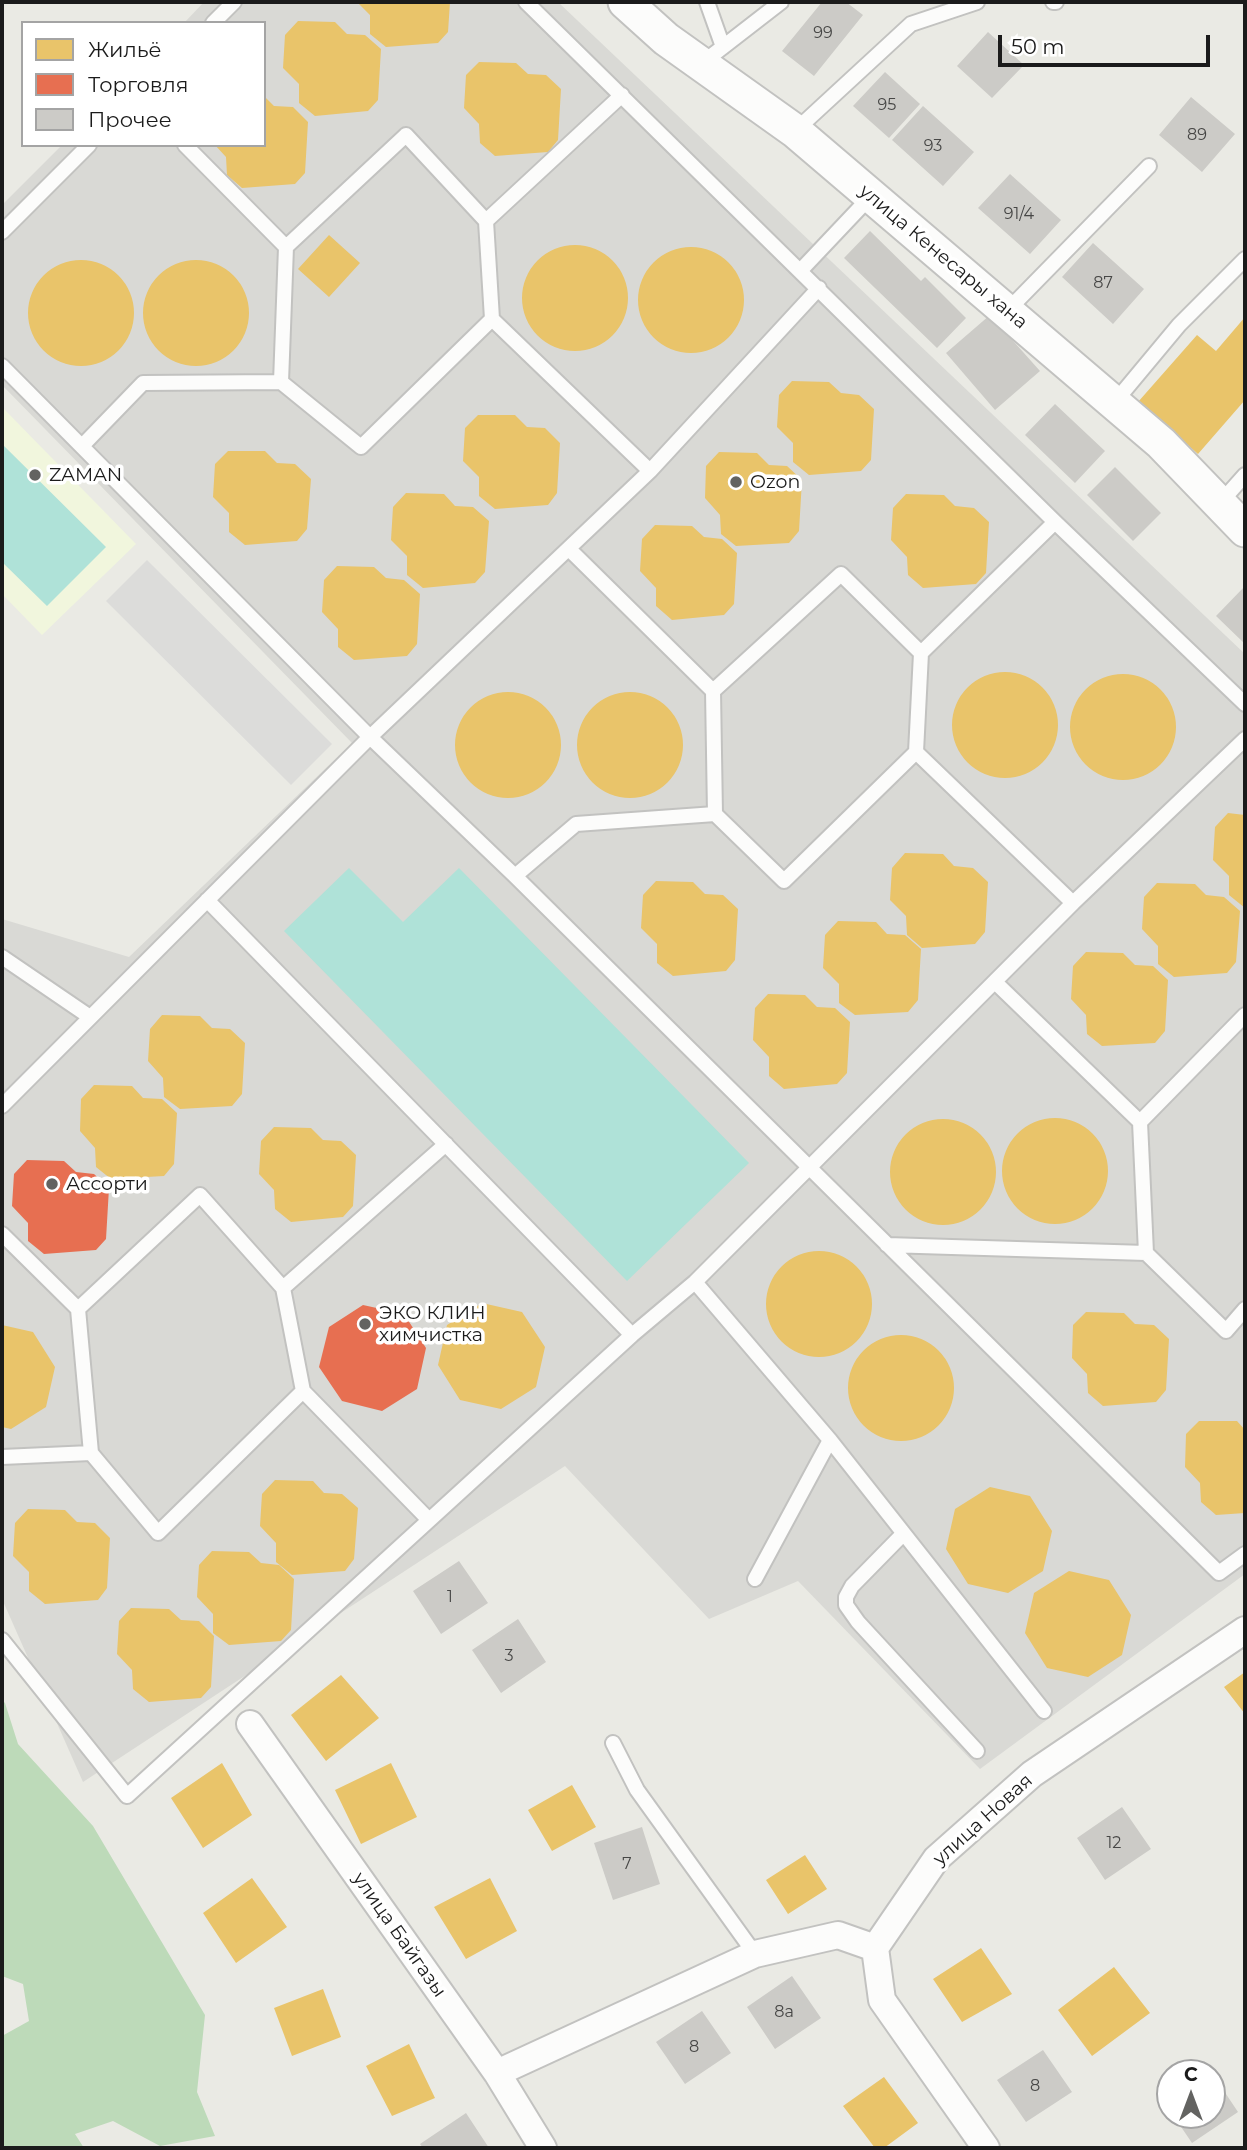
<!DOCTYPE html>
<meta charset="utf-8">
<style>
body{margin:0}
#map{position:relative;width:1247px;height:2150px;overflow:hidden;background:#eaeae4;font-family:Montserrat,sans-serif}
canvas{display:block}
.frame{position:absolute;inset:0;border:4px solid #1b1b1b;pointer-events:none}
.legend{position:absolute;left:21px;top:21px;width:245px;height:126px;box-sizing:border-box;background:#fff;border:2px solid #a4a4a4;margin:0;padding:9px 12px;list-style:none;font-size:21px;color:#1b1b1b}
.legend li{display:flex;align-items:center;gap:14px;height:35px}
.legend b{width:35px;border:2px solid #a4a4a4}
.north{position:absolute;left:1156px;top:2059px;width:70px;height:70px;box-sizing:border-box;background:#fff;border:2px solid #a4a4a4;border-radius:50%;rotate:0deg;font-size:19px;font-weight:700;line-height:28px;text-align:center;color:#1b1b1b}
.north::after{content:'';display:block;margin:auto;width:24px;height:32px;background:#636361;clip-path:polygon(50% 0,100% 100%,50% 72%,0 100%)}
.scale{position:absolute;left:998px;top:35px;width:212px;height:32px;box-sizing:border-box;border:4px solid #1b1b1b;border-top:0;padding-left:9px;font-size:21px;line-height:24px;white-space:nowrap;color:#1b1b1b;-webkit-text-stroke:5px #fff;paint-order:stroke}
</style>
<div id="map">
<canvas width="1247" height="2150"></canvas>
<div class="frame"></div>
<ul class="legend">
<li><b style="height:19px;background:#e9c46a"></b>Жильё</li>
<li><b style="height:19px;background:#e76f51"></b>Торговля</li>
<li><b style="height:19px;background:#cccbc7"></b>Прочее</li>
</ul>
<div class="north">С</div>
<div class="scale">50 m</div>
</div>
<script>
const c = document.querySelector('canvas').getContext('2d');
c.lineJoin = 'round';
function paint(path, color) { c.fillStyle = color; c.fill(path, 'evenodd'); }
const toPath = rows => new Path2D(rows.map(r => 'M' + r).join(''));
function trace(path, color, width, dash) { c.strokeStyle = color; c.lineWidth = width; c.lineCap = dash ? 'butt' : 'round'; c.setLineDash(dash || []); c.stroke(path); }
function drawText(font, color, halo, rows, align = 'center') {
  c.font = font + ' Montserrat,sans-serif'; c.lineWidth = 7; c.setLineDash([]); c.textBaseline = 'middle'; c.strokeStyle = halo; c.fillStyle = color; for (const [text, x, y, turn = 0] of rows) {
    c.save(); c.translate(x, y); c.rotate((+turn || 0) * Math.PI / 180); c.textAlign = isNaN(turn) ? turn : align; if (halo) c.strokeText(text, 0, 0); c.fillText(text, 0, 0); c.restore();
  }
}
paint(toPath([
 [204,2,558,2,1245,654,1245,1574,980,1769,798,1581,709,1619,565,1466,83,1782,2,1599,2,919,129,957,352,743,2,385,2,205,62,145,264,145,264,23,184,23]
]), '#d9d9d5');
paint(toPath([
 [2,407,136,544,42,635,2,594]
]), '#f1f6dd');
paint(toPath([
 [2,1700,5,1703,18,1744,93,1826,205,2015,197,2092,215,2136,160,2146,113,2121,75,2134,84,2148,2,2148,2,2036,29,2021,23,1984,2,1976]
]), '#bddab9');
paint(toPath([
 [2,444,106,547,47,606,2,562],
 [349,868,403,922,459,868,749,1163,627,1281,284,931]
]), '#afe2d8');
paint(toPath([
 [147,560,332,744,291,785,106,601]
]), '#dcdcda');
paint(toPath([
 [357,2,450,2,448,32,438,43,386,47,370,34,370,15],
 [298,21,335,22,347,34,365,35,381,49,378,100,368,111,315,116,299,103,299,84,283,68,285,35],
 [479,62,516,63,528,74,546,75,561,89,558,140,548,152,495,156,480,143,479,124,464,108,466,75],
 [264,96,274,106,293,107,308,122,305,173,295,184,242,188,227,175,226,157,215,145,264,145],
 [329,235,360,263,329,297,298,269],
 '522 298a53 53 0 1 1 106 0a53 53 0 1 1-106 0Z',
 '638 300a53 53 0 1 1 106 0a53 53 0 1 1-106 0Z',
 '143 313a53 53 0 1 1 106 0a53 53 0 1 1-106 0Z',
 '28 313a53 53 0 1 1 106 0a53 53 0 1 1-106 0Z',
 [1245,317,1245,400,1198,454,1138,402,1197,335,1216,351],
 [792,381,829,382,841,393,859,395,874,409,871,460,861,471,809,475,793,462,793,443,777,427,779,395],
 [478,415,515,415,527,427,545,428,560,443,557,493,548,505,495,509,479,496,479,477,463,461,465,428],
 [228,451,265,451,277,463,295,464,311,479,307,529,297,541,245,545,229,532,229,513,213,497,215,464],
 [719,452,757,453,769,465,787,466,802,480,799,531,789,543,736,546,721,534,720,515,705,498,706,466],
 [406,493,444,494,455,506,473,507,489,521,485,572,475,583,423,588,407,575,407,556,391,540,393,507],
 [906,494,944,495,955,506,974,508,989,522,986,573,976,584,923,588,908,575,907,557,891,540,893,508],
 [655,525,692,526,704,537,722,539,737,553,734,604,724,615,672,620,656,606,656,588,640,571,642,539],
 [337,566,374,567,386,578,404,580,420,594,417,644,407,656,354,660,338,647,338,629,322,612,324,580],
 '952 725a53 53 0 1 1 106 0a53 53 0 1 1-106 0Z',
 '1070 727a53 53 0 1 1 106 0a53 53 0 1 1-106 0Z',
 '577 745a53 53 0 1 1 106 0a53 53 0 1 1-106 0Z',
 '455 745a53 53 0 1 1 106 0a53 53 0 1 1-106 0Z',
 [1228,813,1245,815,1245,908,1229,895,1229,876,1213,860,1215,827],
 [905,853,943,854,954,866,973,868,988,882,985,932,975,944,922,948,907,935,906,916,890,900,892,868],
 [656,881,693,882,705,894,723,895,738,909,735,960,726,971,673,976,657,963,657,944,641,928,643,895],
 [1157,883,1195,884,1206,895,1224,897,1240,911,1236,962,1227,973,1174,977,1158,964,1158,946,1142,929,1144,897],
 [838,921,876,922,887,934,905,935,921,949,918,1000,908,1012,855,1015,839,1003,839,984,823,968,825,935],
 [1086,952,1123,953,1135,965,1153,966,1168,980,1165,1031,1155,1043,1102,1046,1087,1034,1086,1015,1071,999,1073,966],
 [768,994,805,995,817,1007,835,1008,850,1022,847,1073,837,1084,784,1089,769,1076,769,1057,753,1040,755,1008],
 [162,1015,200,1016,212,1028,230,1029,245,1043,242,1094,232,1106,180,1109,164,1097,163,1078,148,1061,150,1029],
 [94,1085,132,1086,143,1098,162,1099,177,1113,174,1164,164,1176,111,1179,96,1167,95,1148,80,1131,81,1099],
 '1002 1171a53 53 0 1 1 106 0a53 53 0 1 1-106 0Z',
 '890 1172a53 53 0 1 1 106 0a53 53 0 1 1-106 0Z',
 [274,1127,311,1128,323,1140,341,1141,356,1155,353,1206,343,1217,291,1222,275,1209,274,1190,259,1174,261,1141],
 '766 1304a53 53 0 1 1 106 0a53 53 0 1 1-106 0Z',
 [482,1303,522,1312,545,1347,536,1387,501,1409,460,1400,438,1365,447,1325],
 [1086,1312,1124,1313,1135,1324,1154,1325,1169,1339,1166,1390,1156,1402,1103,1406,1088,1393,1087,1374,1072,1358,1073,1325],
 [2,1325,33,1332,55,1367,46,1407,11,1429,2,1427],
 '848 1388a53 53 0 1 1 106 0a53 53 0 1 1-106 0Z',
 [1199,1421,1237,1421,1245,1430,1245,1513,1216,1515,1201,1502,1200,1483,1185,1467,1186,1434],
 [275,1480,313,1481,324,1493,342,1494,358,1508,354,1559,345,1571,292,1575,276,1562,276,1543,260,1526,262,1494],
 [990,1487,1030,1496,1052,1531,1043,1571,1008,1593,968,1584,946,1549,955,1509],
 [28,1509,65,1510,77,1522,95,1523,110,1538,107,1588,98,1600,45,1604,29,1591,29,1572,13,1556,15,1523],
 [212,1551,249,1552,261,1563,279,1565,294,1579,291,1630,281,1641,229,1645,213,1633,213,1614,197,1597,199,1565],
 [1069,1571,1109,1580,1131,1615,1122,1655,1088,1677,1047,1668,1025,1633,1034,1593],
 [131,1608,169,1609,181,1620,199,1621,214,1636,211,1687,201,1698,149,1702,133,1689,132,1670,117,1654,119,1621],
 [1245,1672,1245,1714,1224,1687],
 [341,1675,379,1718,326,1761,291,1715],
 [222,1763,252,1815,203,1848,171,1798],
 [391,1763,417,1817,361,1844,335,1790],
 [572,1785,596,1827,552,1851,528,1810],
 [805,1855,827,1889,788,1914,766,1880],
 [252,1878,287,1927,236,1963,203,1913],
 [490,1878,517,1931,466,1959,434,1907],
 [981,1948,1012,1994,962,2022,933,1979],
 [1114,1967,1150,2013,1092,2056,1058,2010],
 [323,1989,341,2037,292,2056,274,2008],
 [409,2044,435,2098,392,2116,366,2066],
 [884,2077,918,2123,884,2148,875,2148,843,2106]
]), '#e9c46a');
paint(toPath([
 [27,1160,64,1161,76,1172,94,1174,109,1188,106,1239,96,1250,44,1254,28,1241,28,1223,12,1206,14,1174],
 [363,1305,404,1314,426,1348,417,1389,382,1411,342,1401,319,1367,329,1327]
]), '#e76f51');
paint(toPath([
 [822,2,846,2,863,15,814,76,782,51],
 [988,32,1024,65,992,98,957,66],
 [885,72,920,104,889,138,853,106],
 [1191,97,1235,134,1202,172,1159,135],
 [923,106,974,152,943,186,892,140],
 [1010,174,1061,220,1030,254,978,208],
 [870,231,921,281,925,277,966,318,937,348,844,258],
 [1093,243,1144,289,1113,324,1062,277],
 [990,315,1040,371,995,410,946,353],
 [1055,404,1105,451,1075,483,1025,435],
 [1115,467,1161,513,1133,541,1087,495],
 [1245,586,1245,644,1216,616],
 [459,1561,488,1603,441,1634,413,1591],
 [518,1619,546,1662,501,1693,472,1650],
 [1122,1807,1151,1849,1105,1880,1077,1838],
 [642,1827,660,1884,613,1900,594,1843],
 [792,1976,821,2018,775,2049,747,2007],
 [702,2011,731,2053,685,2084,656,2042],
 [1043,2050,1072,2092,1026,2122,997,2080],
 [1212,2073,1238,2112,1192,2143,1173,2115,1212,2115],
 [466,2113,489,2148,423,2148,420,2144]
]), '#cccbc7');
const service = toPath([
 [526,2,1055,522,1245,704],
 [707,2,723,47],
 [1053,2,1056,2],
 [213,23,234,2],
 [701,64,781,2],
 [795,131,911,24,977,2],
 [406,135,486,221,492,319,361,447,281,382,286,247,406,135],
 [185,145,286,247],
 [486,221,622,95],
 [2,232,89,145],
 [801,270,871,196],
 [819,288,650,471,370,737,515,876,1219,1573,1245,1554],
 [1007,311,1149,166],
 [492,319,650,471],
 [2,366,370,737,2,1106],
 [1114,403,1179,325,1245,259],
 [82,446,143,383,281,382],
 [1220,503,1245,475],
 [569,549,713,691,841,574,921,653,916,752,784,881,715,814,713,691],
 [921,653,1055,522],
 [916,752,1073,903],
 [515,876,576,824,715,814],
 [207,900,632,1335],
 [2,957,90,1017],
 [995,982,1140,1122,1146,1253,1226,1331,1245,1309],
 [1140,1122,1245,1015],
 [2,1234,78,1309,200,1195,283,1288,303,1391,158,1533,91,1453,78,1309],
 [887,1245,1146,1253],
 [695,1282,830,1440,1044,1711],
 [283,1288,446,1144],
 [303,1391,429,1520],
 [2,1457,91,1453],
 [903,1534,852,1586,846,1597,846,1605,858,1622,977,1751],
 [755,1579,830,1440],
 [2,1640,127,1796,632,1335,695,1282,1073,903,1245,739],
 [613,1743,637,1790,755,1954]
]);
const minor = toPath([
 [250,1724,497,2073,543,2148],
 [875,1948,882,2000,986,2148],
 [497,2073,755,1954,838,1935,875,1948,936,1859,1032,1774,1245,1630]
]);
const tertiary = toPath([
 [625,2,666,39,795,131,1161,443,1245,530]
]);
trace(service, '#c2c2c0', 18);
trace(minor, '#c2c2c0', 30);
trace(tertiary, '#c2c2c0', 37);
trace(service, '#fcfcfb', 14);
trace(minor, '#fcfcfb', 26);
trace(tertiary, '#fcfcfb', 33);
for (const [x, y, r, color] of [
 [35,475,7,"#636361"],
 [736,482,7,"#636361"],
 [52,1184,7,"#636361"],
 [365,1324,7,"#636361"]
]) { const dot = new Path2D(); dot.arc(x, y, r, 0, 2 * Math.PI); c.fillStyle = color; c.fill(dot); trace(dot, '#fff', 2.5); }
drawText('16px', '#474746', null, [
 ["99",823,33],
 ["95",887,105],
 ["89",1197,135],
 ["93",933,146],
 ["91/4",1019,214],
 ["87",1103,283],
 ["1",450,1597],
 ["3",509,1656],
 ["12",1114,1843],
 ["7",627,1864],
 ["8а",784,2012],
 ["8",694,2047],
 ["8",1035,2086]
]);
drawText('19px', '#1b1b1b', '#fff', [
 ["улица Кенесары хана",943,257,40],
 ["улица Новая",983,1820,-42],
 ["улица Байгазы",399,1935,55]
]);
drawText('19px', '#1b1b1b', '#fff', [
 ["ZAMAN",49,475],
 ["Ozon",750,482],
 ["Ассорти",66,1184],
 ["ЭКО КЛИН",379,1313],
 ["химчистка",379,1335]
], 'left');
</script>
